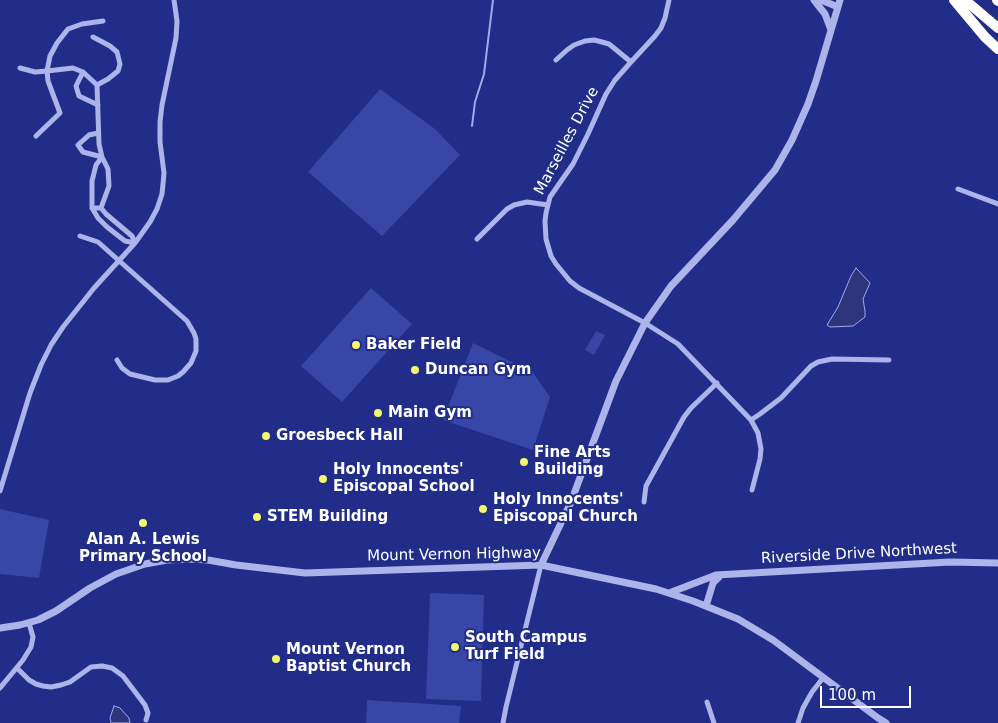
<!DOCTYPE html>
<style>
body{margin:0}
#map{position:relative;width:998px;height:723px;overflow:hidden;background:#212d88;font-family:"DejaVu Sans",sans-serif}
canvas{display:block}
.scale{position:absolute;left:820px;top:686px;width:91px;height:22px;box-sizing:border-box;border:2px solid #fff;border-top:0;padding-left:6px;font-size:15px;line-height:18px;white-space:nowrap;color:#fff;-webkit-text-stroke:4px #212d88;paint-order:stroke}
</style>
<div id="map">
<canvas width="998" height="723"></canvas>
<div class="scale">100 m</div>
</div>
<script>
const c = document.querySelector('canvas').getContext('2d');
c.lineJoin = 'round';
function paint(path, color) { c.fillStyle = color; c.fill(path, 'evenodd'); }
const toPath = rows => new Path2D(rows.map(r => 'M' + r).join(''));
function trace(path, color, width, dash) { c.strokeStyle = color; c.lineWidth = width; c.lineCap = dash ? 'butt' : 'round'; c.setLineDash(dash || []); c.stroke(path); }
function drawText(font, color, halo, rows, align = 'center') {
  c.font = font + ' "DejaVu Sans",sans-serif'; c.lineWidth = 4; c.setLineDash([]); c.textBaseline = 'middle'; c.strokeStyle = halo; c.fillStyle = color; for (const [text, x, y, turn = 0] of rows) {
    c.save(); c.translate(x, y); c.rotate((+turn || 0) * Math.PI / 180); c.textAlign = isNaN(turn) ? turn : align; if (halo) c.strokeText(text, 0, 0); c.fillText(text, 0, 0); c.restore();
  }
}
paint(toPath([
 [380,89,435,129,460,155,382,236,308,172],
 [371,288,412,324,342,402,301,366],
 [596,331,605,335,594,355,585,350],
 [473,343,524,368,529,367,550,397,533,450,443,420],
 [0,509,49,520,39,578,0,574],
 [430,593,484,595,481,701,426,699],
 [367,700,461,706,459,723,366,723]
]), '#3846a7');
const water = toPath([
 [856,268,870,283,863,299,865,311,865,317,853,326,830,327,827,325,838,307,851,276,856,268],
 [114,706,120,708,129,718,130,723,111,723,110,718,114,706]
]);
paint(water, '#2e357a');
trace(water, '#a0abeb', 1);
trace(toPath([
 [472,126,475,102,484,74,493,0]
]), '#a0abeb', 2);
trace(toPath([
 [669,0,665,18,661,28,655,36,631,62,615,80,606,94,588,134,573,164,550,197,546,213,545,221,546,239,551,256,556,264,570,281,579,288,645,323,678,344,751,420,758,433,761,449,760,459,752,490],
 [93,37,110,46,117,52,120,64,118,71,108,79,97,85],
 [556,60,567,50,574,45,585,41,594,40,602,42,609,44,631,62],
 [20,68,35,72,47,71,48,81,60,113,36,136],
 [83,72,76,86,79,96,98,105],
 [98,133,89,135,78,145,83,152,102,157],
 [102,157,96,165,92,181,92,208,98,218,107,227,125,241,135,243],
 [958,189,998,204],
 [92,208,101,208,106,214,132,236,135,243],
 [101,208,109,186,108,169,102,157,99,144,97,85,83,72,73,68,47,71,50,56,57,43,68,29,82,24,103,21],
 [80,236,98,242,187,321,194,333,196,339,196,351,191,363,183,372,178,376,168,380,155,380,130,374,122,368,117,360],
 [477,239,507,209,514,205,527,202,548,205],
 [751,420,760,414,781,398,811,366,818,362,832,359,889,360],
 [0,491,30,393,41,365,51,345,63,327,94,288,135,243,150,222,157,209,162,194,163,184,164,173,160,142,160,122,162,105,176,38,177,21,174,0],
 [644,502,646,486,684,417,691,408,717,383],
 [17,668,29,680,36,684,43,686,51,687,61,685,70,682,91,667,102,666,112,668,123,676,145,705,148,713,146,720],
 [0,688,23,660,31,647,33,637,29,623],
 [707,702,714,723],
 [503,723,506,707,541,565],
 [798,723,803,708,812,692,823,678]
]), '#acb4ea', 5);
trace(toPath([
 [814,0,825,14,831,30],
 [821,0,838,7],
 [541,565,571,502,616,381,645,323,671,286,733,220,775,170,792,140,808,104,816,81,840,0],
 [669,593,716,575,950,562,998,563],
 [706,606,713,583,720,576],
 [0,628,20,625,38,620,56,611,90,588,116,574,145,564,167,560,192,559,208,560,236,565,305,573,541,565,656,589,693,601,738,619,773,640,878,718,886,723]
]), '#acb4ea', 7);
trace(toPath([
 [954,0,985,37,998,49],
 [965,0,998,28],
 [997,0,998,1]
]), '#fff', 10);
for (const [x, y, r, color] of [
 [356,345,5,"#f2f76d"],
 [415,370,5,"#f2f76d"],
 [378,413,5,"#f2f76d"],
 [266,436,5,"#f2f76d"],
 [524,462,5,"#f2f76d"],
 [323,479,5,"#f2f76d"],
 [483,509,5,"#f2f76d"],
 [257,517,5,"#f2f76d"],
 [143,523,5,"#f2f76d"],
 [455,647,5,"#f2f76d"],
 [276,659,5,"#f2f76d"]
]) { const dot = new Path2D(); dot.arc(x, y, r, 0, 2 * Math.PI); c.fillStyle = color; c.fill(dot); trace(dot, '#212d88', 2); }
drawText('15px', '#fff', '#212d88', [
 ["Marseilles Drive",567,141,-62],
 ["Riverside Drive Northwest",859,554,-3],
 ["Mount Vernon Highway",454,555,-1]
]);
drawText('bold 15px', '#fff', '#212d88', [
 ["Baker Field",366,345],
 ["Duncan Gym",425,370],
 ["Main Gym",388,413],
 ["Groesbeck Hall",276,436],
 ["Fine Arts",534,453],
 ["Building",534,470],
 ["Holy Innocents'",333,470],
 ["Episcopal School",333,487],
 ["Holy Innocents'",493,500],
 ["Episcopal Church",493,517],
 ["STEM Building",267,517],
 ["Alan A. Lewis",143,540,"center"],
 ["Primary School",143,557,"center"],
 ["South Campus",465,638],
 ["Turf Field",465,655],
 ["Mount Vernon",286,650],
 ["Baptist Church",286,667]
], 'left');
</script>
